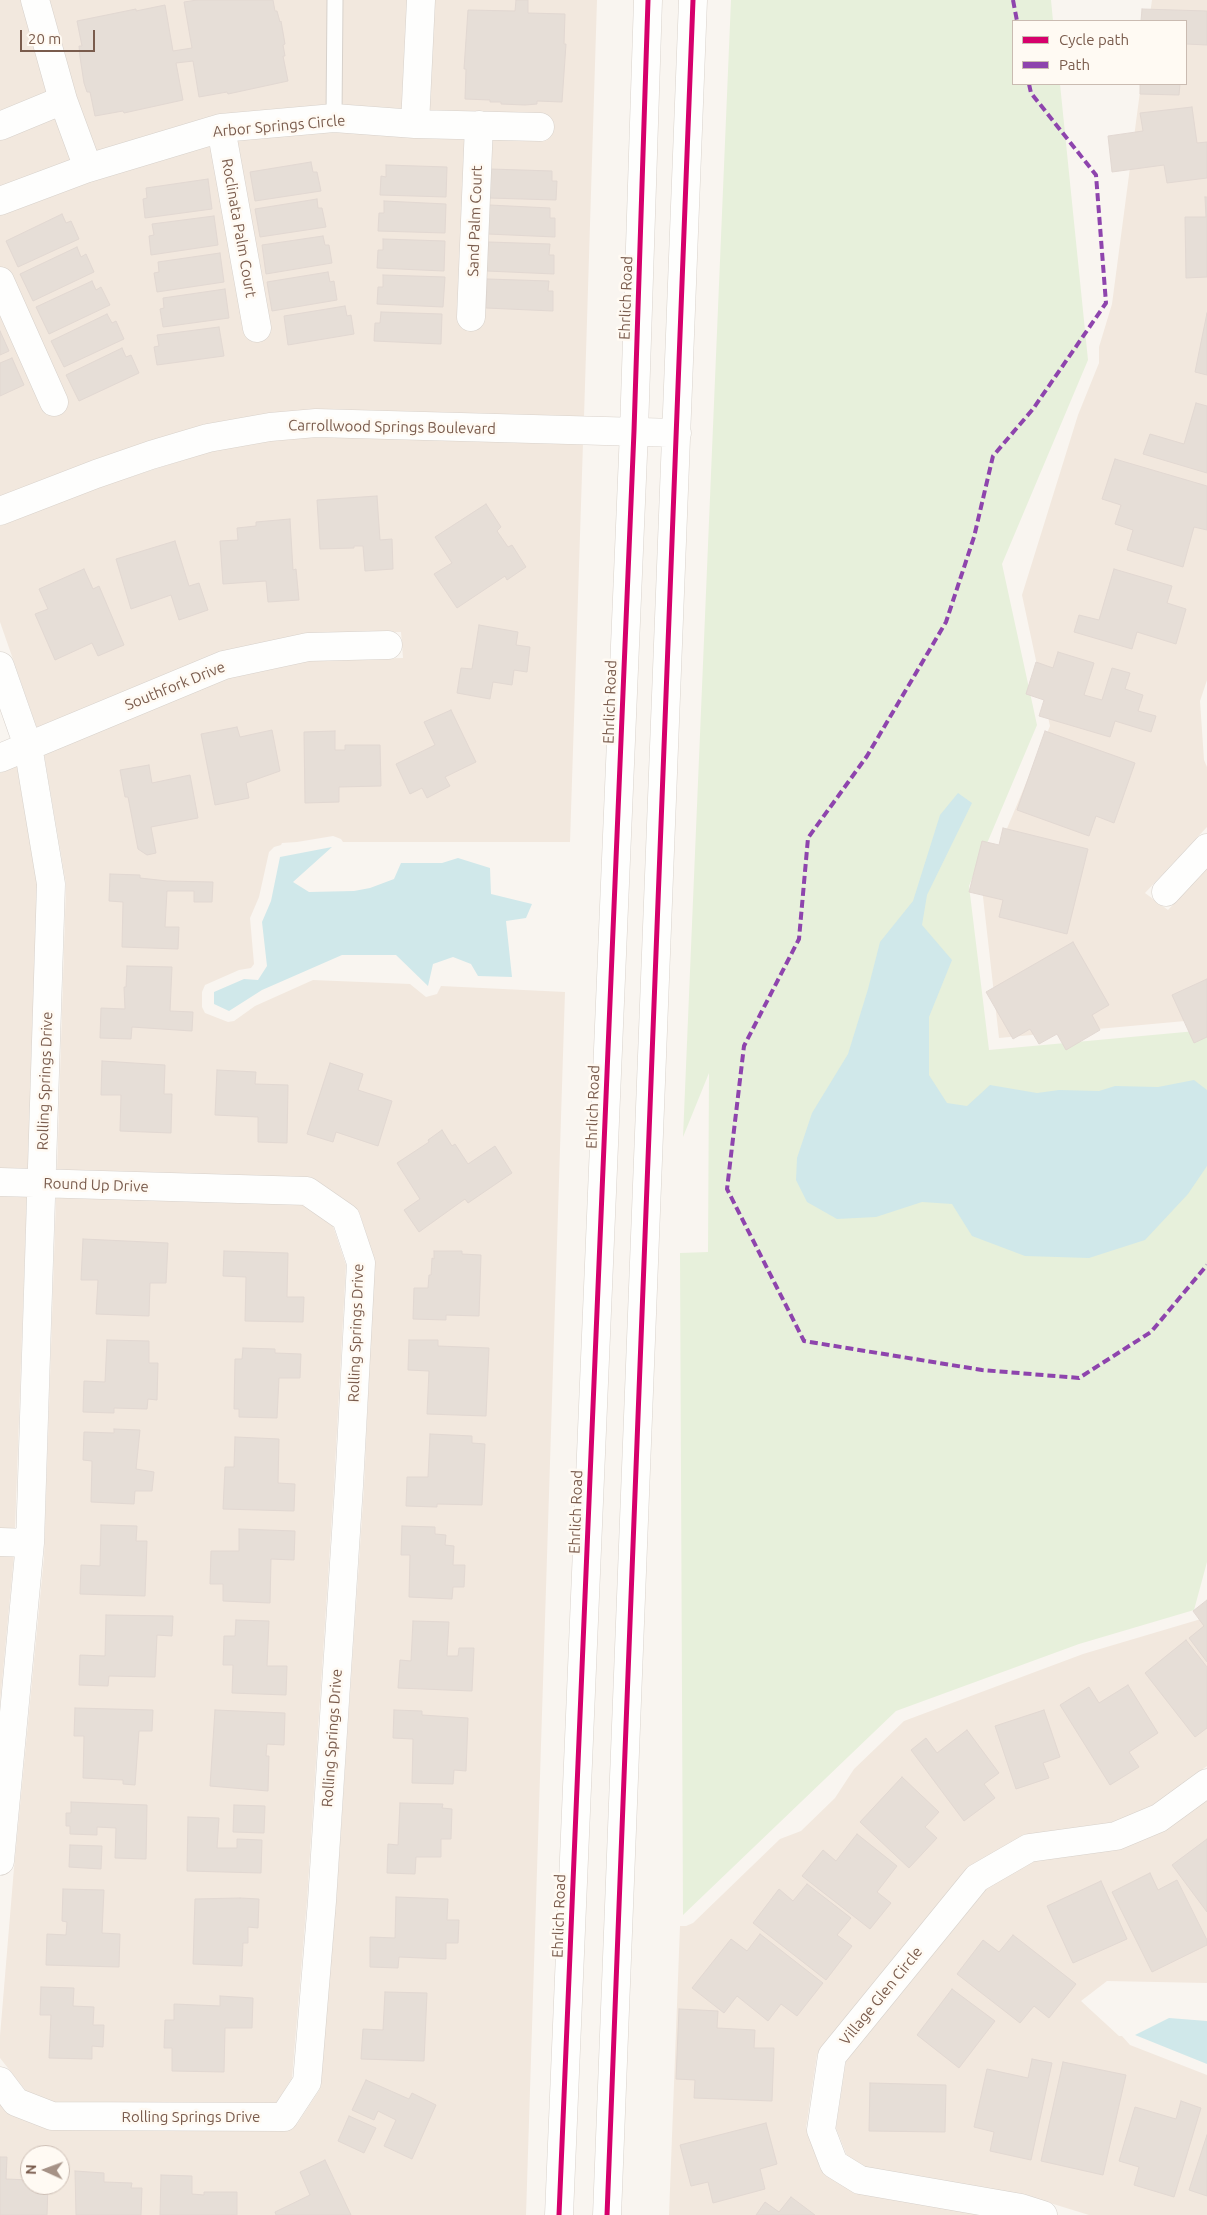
<!DOCTYPE html>
<style>
body{margin:0}
#map{position:relative;width:1207px;height:2215px;overflow:hidden;background:#f9f5f0;font-family:Ubuntu,sans-serif}
canvas{display:block}
.legend{position:absolute;left:1012px;top:20px;width:175px;height:65px;box-sizing:border-box;background:#fffaf3;border:1px solid #cabbb1;margin:0;padding:6px 9px;list-style:none;font-size:15px;color:#7a5c4d}
.legend li{display:flex;align-items:center;gap:10px;height:25px}
.legend b{width:25px;border:1px solid #cabbb1}
.north{position:absolute;left:20px;top:2145px;width:50px;height:50px;box-sizing:border-box;background:#fffaf3;border:1px solid #cabbb1;border-radius:50%;rotate:272deg;font-size:14px;font-weight:700;line-height:20px;text-align:center;color:#7a5c4d}
.north::after{content:'';display:block;margin:auto;width:18px;height:22px;background:#a69286;clip-path:polygon(50% 0,100% 100%,50% 72%,0 100%)}
.scale{position:absolute;left:20px;top:30px;width:75px;height:22px;box-sizing:border-box;border:2px solid #7a5c4d;border-top:0;padding-left:6px;font-size:15px;line-height:18px;white-space:nowrap;color:#7a5c4d;-webkit-text-stroke:4px #fffaf3;paint-order:stroke}
</style>
<div id="map">
<canvas width="1207" height="2215"></canvas>
<ul class="legend">
<li><b style="height:6px;background:#d6006c"></b>Cycle path</li>
<li><b style="height:6px;background:#8e44ad"></b>Path</li>
</ul>
<div class="north">N</div>
<div class="scale">20 m</div>
</div>
<script>
const c = document.querySelector('canvas').getContext('2d');
c.lineJoin = 'round';
function paint(path, color) { c.fillStyle = color; c.fill(path, 'evenodd'); }
const toPath = rows => new Path2D(rows.map(r => 'M' + r).join(''));
function trace(path, color, width, dash) { c.strokeStyle = color; c.lineWidth = width; c.lineCap = dash ? 'butt' : 'round'; c.setLineDash(dash || []); c.stroke(path); }
function drawText(font, color, halo, rows, align = 'center') {
  c.font = font + ' Ubuntu,sans-serif'; c.lineWidth = 5; c.setLineDash([]); c.textBaseline = 'middle'; c.strokeStyle = halo; c.fillStyle = color; for (const [text, x, y, turn = 0] of rows) {
    c.save(); c.translate(x, y); c.rotate((+turn || 0) * Math.PI / 180); c.textAlign = isNaN(turn) ? turn : align; if (halo) c.strokeText(text, 0, 0); c.fillText(text, 0, 0); c.restore();
  }
}
paint(toPath([
 [0,0,597,0,584,417,316,410,0,497],
 [1152,0,1207,0,1207,680,1200,701,1204,760,1207,767,1207,827,1145,893,1168,910,1207,868,1207,1019,999,1038,982,888,1050,726,1022,595,1078,415,1099,363,1099,347,1112,304,1141,84,1186,84,1186,21,1149,21],
 [317,436,583,443,570,842,343,842,341,839,333,836,297,842,282,843,281,845,274,847,269,852,259,897,250,918,254,964,251,968,239,970,205,985,202,992,202,1007,205,1013,228,1022,234,1021,255,1006,313,980,410,984,426,997,437,994,441,986,565,992,526,2215,0,2215,0,2104,284,2130,297,2124,320,2089,336,1902,364,1487,374,1260,360,1214,355,1208,315,1181,57,1171,66,884,44,754,229,677,310,660,403,658,401,632,308,634,37,728,0,622,0,526,102,486,212,451,272,440],
 [30,2155,60,2155,60,2185,30,2185],
 [17,766,37,884,28,1170,0,1169,0,773],
 [0,1195,27,1196,15,1530,0,1529],
 [56,1197,302,1204,333,1226,346,1265,334,1485,307,1900,292,2078,276,2104,55,2103,26,2091,0,2058,0,2036,14,1868,44,1557],
 [0,1555,14,1555,0,1703],
 [1207,1609,1207,1766,1151,1807,1112,1824,1021,1837,969,1867,820,2049,817,2055,806,2128,820,2168,826,2175,852,2191,984,2215,669,2215,680,1926,686,1926,693,1923,780,1839,801,1831,835,1798,854,1769,904,1721,1083,1654,1201,1619],
 [1207,1800,1207,1983,1107,1981,1081,2001,1119,2036,1122,2036,1130,2045,1207,2075,1207,2215,1089,2215,1024,2195,866,2168,847,2156,836,2128,846,2061,987,1888,1035,1860]
]), '#f2e8de');
paint(toPath([
 [731,0,1051,0,1053,21,1013,21,1013,84,1060,84,1088,360,1002,564,1037,725,969,886,989,1050,1207,1030,1207,1562,1194,1610,1079,1644,896,1711,683,1915,680,1253,708,1252,709,1073,683,1137]
]), '#e7f0db');
paint(toPath([
 [958,793,972,803,927,895,922,925,952,960,929,1017,929,1075,947,1103,967,1106,990,1085,1037,1093,1059,1090,1099,1091,1115,1086,1158,1087,1194,1080,1207,1090,1207,1166,1188,1194,1145,1240,1089,1258,1025,1256,972,1236,952,1204,922,1202,876,1217,837,1219,807,1202,796,1180,797,1158,812,1113,848,1054,868,989,880,942,913,901,940,815],
 [332,847,293,882,309,892,354,891,370,888,394,879,401,863,442,863,458,858,490,868,491,894,532,904,526,918,506,921,512,977,478,976,471,964,453,957,433,964,428,986,396,955,342,955,262,990,229,1011,214,1004,214,992,244,979,258,980,267,966,262,922,271,901,280,857],
 [1169,2018,1207,2021,1207,2064,1135,2035]
]), '#d0e8ea');
const building = toPath([
 [197,0,273,0,275,11,277,11,280,22,281,21,285,44,283,45,285,56,283,56,288,81,228,94,227,92,199,97,193,61,176,63,183,100,124,113,123,111,95,116,90,92,87,92,84,83,80,57,79,46,82,46,77,21,136,9,136,11,165,5,173,51,192,48,184,2,197,0],
 [516,0,528,0,528,13,565,14,564,44,566,44,562,102,537,101,537,104,525,105,501,104,501,102,490,102,490,100,465,99,466,69,464,69,468,10,515,11,516,0],
 [1142,9,1207,11,1207,45,1186,44,1186,21,1141,21,1142,9],
 [1140,84,1180,84,1179,95,1140,94,1140,84],
 [1192,107,1197,143,1207,142,1207,178,1167,183,1164,165,1112,172,1108,136,1143,131,1140,113,1192,107],
 [311,162,313,172,317,172,321,191,255,201,250,172,311,162],
 [386,165,447,167,446,197,380,195,381,176,386,177,386,165],
 [490,169,552,171,552,181,557,181,556,200,489,198,490,169],
 [208,179,212,209,145,218,143,199,147,198,146,188,208,179],
 [1205,197,1207,197,1207,277,1186,278,1185,217,1206,217,1205,197],
 [317,199,318,208,322,208,326,227,260,237,255,209,317,199],
 [384,201,446,204,445,233,378,231,379,213,384,213,384,201],
 [489,205,550,208,550,218,555,218,555,237,488,234,489,205],
 [62,214,66,223,71,221,79,239,18,267,6,241,62,214],
 [214,216,218,245,151,255,149,236,154,235,152,224,214,216],
 [323,236,325,245,329,245,332,263,266,274,262,245,323,236],
 [383,239,445,241,444,271,377,268,378,250,383,250,383,239],
 [488,242,550,244,549,255,554,255,554,274,487,271,488,242],
 [77,247,81,257,86,254,94,272,33,301,20,274,77,247],
 [220,253,224,282,157,292,154,273,159,272,158,262,220,253],
 [328,272,330,282,334,281,337,300,272,311,267,282,328,272],
 [383,275,445,277,443,307,377,304,378,287,383,287,383,275],
 [487,279,549,281,548,291,553,291,553,311,486,308,487,279],
 [92,281,96,290,101,287,110,305,49,334,36,307,92,281],
 [225,289,229,318,163,327,160,309,164,308,163,298,225,289],
 [345,306,347,316,351,315,354,334,288,345,284,316,345,306],
 [381,312,442,314,441,344,374,341,375,323,380,323,381,312],
 [1207,313,1207,375,1195,372,1207,313],
 [107,314,112,323,116,321,124,339,64,367,51,341,107,314],
 [219,327,224,356,157,365,154,347,159,346,157,335,219,327],
 [0,331,9,351,0,355,0,331],
 [122,348,126,357,131,355,139,373,79,401,66,375,122,348],
 [12,358,24,385,0,396,0,363,12,358],
 [1196,403,1207,406,1207,473,1143,454,1150,434,1184,444,1196,403],
 [1115,459,1207,486,1207,530,1194,527,1183,567,1127,550,1133,530,1115,524,1121,505,1102,499,1115,459],
 [377,496,380,540,392,539,393,569,365,571,363,546,354,546,354,548,320,549,317,500,377,496],
 [486,504,501,527,497,531,508,547,512,545,526,567,507,580,505,576,457,608,434,574,452,563,435,537,486,504],
 [290,519,293,570,296,569,299,600,268,602,266,581,223,584,220,541,238,540,237,528,256,526,256,522,290,519],
 [175,541,189,586,199,583,208,610,179,620,171,595,131,609,116,559,175,541],
 [84,569,93,589,99,586,124,645,98,656,92,643,55,660,35,614,48,609,39,589,84,569],
 [1114,569,1172,586,1167,603,1186,609,1176,644,1137,632,1132,649,1074,632,1079,615,1099,620,1114,569],
 [479,625,518,632,516,645,530,647,527,672,514,670,512,685,493,682,490,699,457,693,461,668,472,669,479,625],
 [1058,652,1094,663,1084,695,1102,700,1112,668,1130,673,1125,689,1143,695,1138,711,1156,716,1151,732,1115,721,1110,737,1039,716,1044,700,1026,694,1036,662,1053,668,1058,652],
 [451,710,476,762,445,777,450,786,427,798,422,788,410,794,396,764,435,745,424,722,451,710],
 [237,727,240,737,272,730,280,771,246,783,249,798,215,805,201,734,237,727],
 [335,731,335,750,345,750,345,745,380,745,381,786,339,787,339,802,305,803,304,732,335,731],
 [1045,731,1135,763,1114,823,1096,816,1089,836,1017,810,1045,731],
 [149,765,152,783,190,775,198,818,151,827,156,853,147,855,138,849,128,797,125,797,120,770,149,765],
 [1003,828,1088,849,1067,934,999,917,1003,900,969,892,982,841,999,845,1003,828],
 [110,874,140,875,140,878,167,881,213,882,212,902,194,902,194,891,167,891,165,927,179,927,178,949,122,947,123,902,109,901,110,874],
 [1073,942,1109,1005,1092,1015,1100,1030,1066,1050,1057,1034,1039,1044,1030,1029,1013,1039,986,992,1073,942],
 [127,966,172,967,170,1011,193,1012,192,1031,132,1027,131,1039,100,1038,101,1008,125,1009,124,987,126,987,127,966],
 [1207,979,1207,1037,1194,1043,1172,995,1207,979],
 [102,1061,165,1065,164,1094,172,1094,171,1133,120,1131,121,1095,101,1095,102,1061],
 [330,1063,363,1074,358,1090,392,1101,378,1146,336,1132,333,1142,307,1134,330,1063],
 [217,1070,256,1072,255,1084,288,1085,287,1143,258,1142,258,1117,215,1115,217,1070],
 [442,1130,452,1146,455,1144,468,1164,495,1146,512,1173,468,1203,465,1199,419,1232,404,1210,420,1199,397,1163,429,1142,428,1140,442,1130],
 [83,1239,168,1243,166,1283,150,1283,149,1316,96,1314,98,1280,81,1280,83,1239],
 [224,1251,288,1253,287,1297,304,1297,303,1322,245,1321,246,1277,223,1276,224,1251],
 [434,1251,462,1251,462,1254,481,1255,479,1316,446,1315,446,1320,413,1319,414,1288,428,1288,429,1275,431,1275,432,1258,434,1259,434,1251],
 [107,1340,149,1341,149,1363,158,1363,157,1400,148,1399,147,1409,114,1408,114,1413,83,1412,84,1381,105,1382,107,1340],
 [409,1340,438,1340,438,1346,489,1348,486,1416,427,1414,429,1371,408,1370,409,1340],
 [243,1348,275,1349,275,1353,301,1354,300,1378,279,1378,277,1418,239,1417,239,1409,234,1409,235,1359,242,1359,243,1348],
 [114,1429,140,1430,136,1469,154,1472,152,1491,135,1491,134,1504,91,1502,92,1461,83,1460,84,1432,114,1433,114,1429],
 [430,1434,472,1436,472,1443,485,1444,482,1505,437,1504,437,1507,406,1506,407,1477,428,1477,430,1434],
 [235,1437,279,1439,278,1483,295,1484,294,1511,223,1509,225,1467,234,1467,235,1437],
 [101,1525,137,1526,136,1541,147,1541,145,1596,80,1594,81,1565,100,1566,101,1525],
 [402,1526,435,1527,435,1534,446,1535,445,1545,454,1546,453,1565,465,1565,464,1587,453,1587,452,1599,409,1597,410,1555,401,1555,402,1526],
 [239,1529,295,1531,294,1560,271,1559,270,1603,223,1601,223,1584,210,1584,211,1551,239,1551,239,1529],
 [1207,1600,1207,1662,1189,1638,1204,1626,1193,1611,1207,1600],
 [106,1615,173,1616,172,1636,157,1635,155,1677,109,1676,108,1686,79,1685,80,1655,105,1656,106,1615],
 [236,1620,269,1621,267,1666,287,1666,286,1695,232,1693,233,1665,223,1665,224,1636,235,1636,236,1620],
 [413,1621,449,1622,447,1656,458,1656,459,1648,474,1648,472,1691,398,1688,400,1660,411,1661,413,1621],
 [1186,1640,1207,1667,1207,1728,1195,1737,1145,1673,1186,1640],
 [1128,1685,1158,1733,1129,1752,1139,1767,1110,1785,1060,1705,1089,1687,1099,1703,1128,1685],
 [75,1708,153,1710,152,1731,139,1731,135,1785,123,1784,123,1780,83,1778,84,1736,74,1736,75,1708],
 [215,1710,285,1713,284,1745,267,1744,266,1756,269,1756,268,1791,210,1786,215,1710],
 [394,1710,422,1711,422,1715,468,1718,466,1771,454,1770,453,1784,412,1783,413,1739,393,1738,394,1710],
 [1044,1710,1060,1757,1043,1763,1049,1778,1016,1789,995,1726,1044,1710],
 [967,1730,999,1773,984,1784,995,1798,964,1821,911,1750,926,1738,937,1753,967,1730],
 [902,1777,939,1812,925,1827,937,1838,909,1868,860,1822,902,1777],
 [71,1802,147,1805,146,1859,115,1858,116,1828,97,1827,97,1835,70,1834,70,1826,66,1826,66,1813,71,1813,71,1802],
 [400,1803,443,1804,442,1808,452,1809,451,1839,441,1839,441,1857,416,1857,415,1874,387,1873,388,1844,398,1845,400,1803],
 [234,1805,265,1806,264,1833,233,1832,234,1805],
 [188,1817,219,1818,217,1848,237,1848,237,1839,262,1840,261,1873,187,1871,188,1817],
 [857,1834,897,1866,877,1892,891,1903,870,1929,802,1876,823,1850,836,1861,857,1834],
 [1207,1839,1207,1912,1172,1865,1207,1839],
 [70,1845,102,1846,101,1869,69,1867,70,1845],
 [1150,1873,1158,1890,1177,1880,1207,1940,1207,1945,1152,1972,1112,1892,1150,1873],
 [1101,1881,1127,1939,1073,1963,1047,1906,1101,1881],
 [807,1884,851,1918,837,1935,852,1946,826,1980,753,1923,779,1889,793,1901,807,1884],
 [63,1889,104,1890,102,1933,120,1934,119,1967,46,1965,47,1934,66,1935,67,1922,62,1921,63,1889],
 [396,1897,448,1899,447,1920,459,1920,458,1943,446,1943,446,1959,399,1957,398,1968,370,1967,370,1937,395,1938,396,1897],
 [240,1898,259,1899,258,1928,248,1927,248,1943,243,1943,242,1966,193,1964,195,1899,240,1898],
 [760,1934,823,1983,797,2016,781,2004,768,2021,737,1996,724,2013,692,1988,731,1939,747,1951,760,1934],
 [1013,1935,1076,1984,1049,2018,1034,2006,1020,2023,957,1974,983,1940,999,1952,1013,1935],
 [41,1987,74,1988,73,2006,94,2007,93,2025,104,2025,103,2047,92,2046,92,2059,49,2058,51,2015,40,2015,41,1987],
 [952,1989,995,2021,959,2068,917,2035,952,1989],
 [385,1992,427,1993,424,2061,361,2059,363,2029,383,2030,385,1992],
 [220,1996,253,1998,252,2028,225,2028,224,2072,172,2071,172,2048,164,2048,165,2020,174,2020,174,2004,220,2006,220,1996],
 [679,2009,718,2011,717,2028,755,2030,754,2048,774,2048,772,2101,694,2098,695,2080,676,2079,679,2009],
 [1032,2059,1052,2063,1031,2160,990,2151,994,2132,974,2127,987,2069,1028,2078,1032,2059],
 [1063,2062,1126,2075,1103,2175,1041,2161,1063,2062],
 [366,2080,409,2099,412,2093,436,2105,412,2159,384,2146,396,2120,378,2111,374,2120,352,2110,366,2080],
 [870,2083,946,2085,945,2132,869,2131,870,2083],
 [1181,2101,1201,2108,1174,2197,1134,2185,1139,2167,1119,2161,1135,2107,1176,2119,1181,2101],
 [349,2116,376,2128,364,2153,338,2141,349,2116],
 [766,2123,777,2164,760,2169,765,2189,713,2203,708,2182,691,2186,680,2145,766,2123],
 [1207,2135,1207,2196,1189,2190,1207,2135],
 [0,2157,7,2157,6,2179,30,2180,30,2185,48,2185,47,2215,0,2215,0,2157],
 [325,2160,351,2215,276,2215,275,2212,310,2195,300,2172,325,2160],
 [75,2171,104,2173,104,2182,132,2183,131,2188,142,2188,141,2215,76,2215,75,2171],
 [161,2175,192,2176,192,2194,204,2195,204,2192,237,2192,237,2215,160,2215,161,2175],
 [791,2197,815,2215,756,2215,765,2202,779,2212,791,2197]
]);
paint(building, '#e6ded7');
trace(building, '#e2d8d2', 1);
const lane = toPath([
 [334,118,335,0]
]);
const street = toPath([
 [35,0,63,100,88,168],
 [415,124,421,0],
 [0,126,63,100],
 [221,128,257,328],
 [0,201,88,168,221,128,334,118,415,124,540,127],
 [0,281,54,402],
 [471,317,479,125],
 [0,666,28,746,51,884,30,1543,0,1861],
 [0,758,224,665,308,647,388,645],
 [1166,892,1207,848],
 [0,1182,307,1191,346,1218,361,1263,349,1486,322,1901,307,2082,284,2117,52,2116,16,2102,0,2081],
 [0,1542,30,1543],
 [1043,2215,1021,2208,860,2180,834,2164,821,2130,832,2056,977,1878,1029,1848,1116,1836,1159,1818,1207,1783]
]);
const secondary = toPath([
 [0,511,96,474,151,455,208,438,270,427,316,423,677,433],
 [559,2215,634,431,648,0],
 [607,2215,693,0]
]);
trace(lane, '#d7d1cb', 17);
trace(street, '#d7d1cb', 29);
trace(secondary, '#d9d2cb', 29);
trace(lane, '#fefefd', 15);
trace(street, '#fefefd', 28);
trace(secondary, '#fefefd', 28);
trace(toPath([
 [1013,0,1017,21],
 [1029,84,1031,93,1096,175,1106,303,1033,409,993,456,974,537,946,622,867,756,808,838,799,939,744,1046,727,1189,804,1341,982,1370,1079,1378,1151,1332,1207,1265]
]), '#8e44ad', 4, [8, 4]);
trace(toPath([
 [559,2215,634,431,648,0],
 [607,2215,693,0]
]), '#d6006c', 5);
drawText('15px', '#7a5c4d', '#fffaf3', [
 ["Arbor Springs Circle",279,126,-5],
 ["Sand Palm Court",475,221,-88],
 ["Roclinata Palm Court",239,228,80],
 ["Ehrlich Road",626,298,-88],
 ["Carrollwood Springs Boulevard",392,427,1],
 ["Southfork Drive",175,686,-22],
 ["Ehrlich Road",610,702,-88],
 ["Rolling Springs Drive",45,1081,-88],
 ["Ehrlich Road",593,1107,-88],
 ["Round Up Drive",96,1185,2],
 ["Rolling Springs Drive",356,1333,-88],
 ["Ehrlich Road",576,1512,-88],
 ["Rolling Springs Drive",332,1738,-86],
 ["Ehrlich Road",559,1916,-88],
 ["Village Glen Circle",881,1996,-51],
 ["Rolling Springs Drive",191,2117]
]);
</script>
